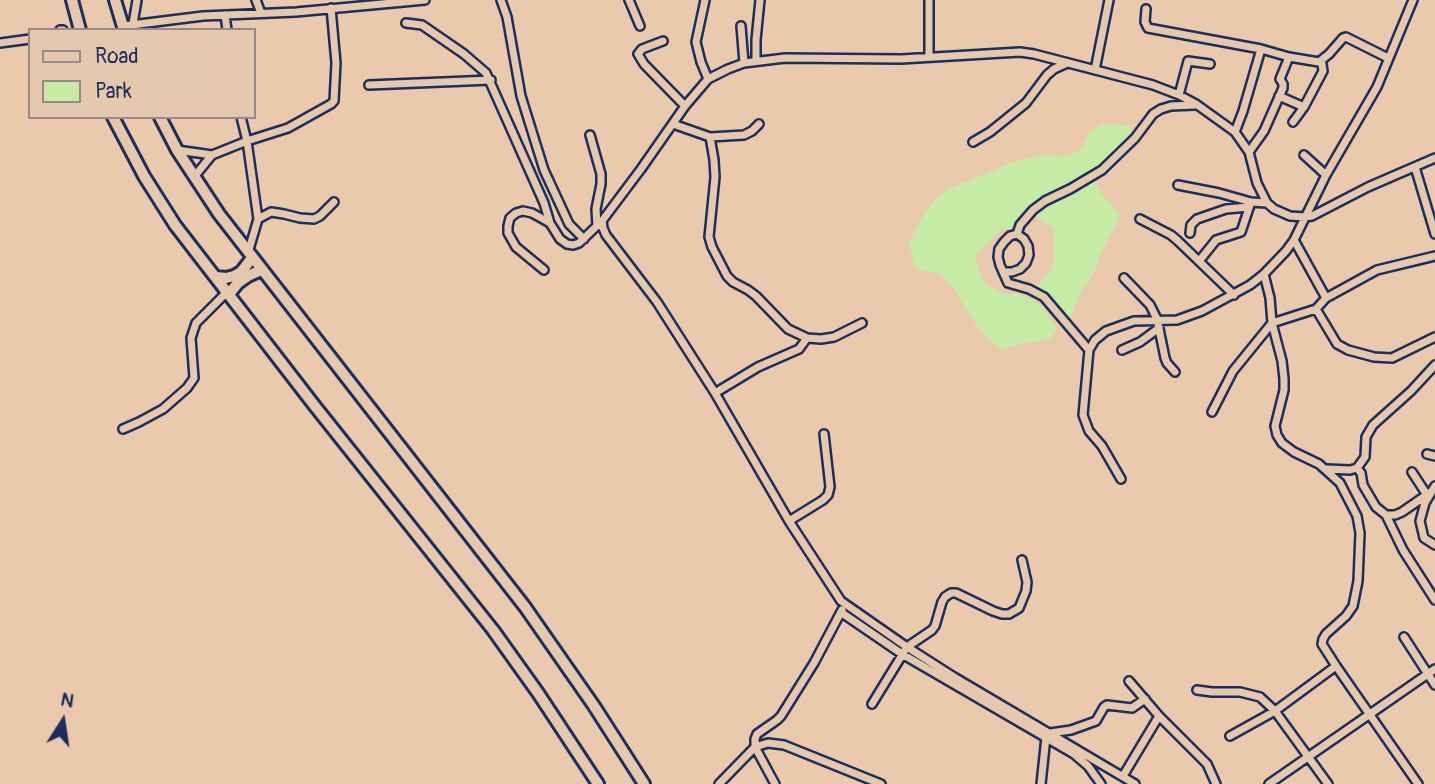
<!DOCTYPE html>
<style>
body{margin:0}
#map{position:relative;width:1435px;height:784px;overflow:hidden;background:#eac9ac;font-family:Pangolin,sans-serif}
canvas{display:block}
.legend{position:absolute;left:28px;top:28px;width:228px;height:91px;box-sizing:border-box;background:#e6c9ad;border:2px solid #958b8d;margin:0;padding:9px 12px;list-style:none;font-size:21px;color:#1b2f5e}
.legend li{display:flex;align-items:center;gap:14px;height:35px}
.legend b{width:35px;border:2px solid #958b8d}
.north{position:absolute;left:28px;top:686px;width:70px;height:70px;-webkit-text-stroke:5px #e6c9ad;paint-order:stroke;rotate:12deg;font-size:19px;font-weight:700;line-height:28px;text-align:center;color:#1b2f5e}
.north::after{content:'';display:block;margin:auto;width:24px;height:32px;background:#1b2f5e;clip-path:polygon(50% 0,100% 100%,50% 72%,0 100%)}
</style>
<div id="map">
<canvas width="1435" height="784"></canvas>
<ul class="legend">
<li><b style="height:9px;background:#e6c9ad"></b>Road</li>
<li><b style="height:19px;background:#c6eba5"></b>Park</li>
</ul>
<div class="north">N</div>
</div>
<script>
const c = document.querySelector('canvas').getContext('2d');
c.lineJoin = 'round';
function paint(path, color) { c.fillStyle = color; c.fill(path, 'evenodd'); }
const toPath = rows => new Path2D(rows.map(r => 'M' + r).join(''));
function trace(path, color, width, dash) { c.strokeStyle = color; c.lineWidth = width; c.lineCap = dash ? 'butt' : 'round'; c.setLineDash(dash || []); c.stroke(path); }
paint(toPath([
 [1100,124,1130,125,1132,133,1122,143,1116,153,1087,174,1054,193,1037,200,1017,223,1015,229,1002,229,974,256,985,284,1008,295,1016,293,1031,299,1042,307,1057,329,1051,339,1020,344,1001,350,978,328,954,289,939,273,915,269,909,242,914,233,924,214,935,199,949,189,1013,162,1044,155,1066,156,1081,149,1089,134],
 [1094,180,1100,192,1118,212,1119,218,1098,260,1097,267,1081,293,1069,320,1050,299,1036,290,1037,286,1050,271,1054,262,1054,248,1053,227,1037,219,1038,212]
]), '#c6eba5');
const minor = toPath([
 [256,0,261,13],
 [501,0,507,17,521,96,544,170,569,224,584,239],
 [629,0,640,26],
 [705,0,696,42,701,62,708,79],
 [1146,9,1145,22,1148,28,1261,49,1289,57,1319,62,1322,64,1323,71,1304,107,1293,122],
 [225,15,227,30],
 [406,23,422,25,464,54,486,73,544,203,550,223,560,239,567,244,573,245,579,243,602,221],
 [133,24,137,0],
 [123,26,203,16,296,12,425,0],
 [741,26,744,63],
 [60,30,63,30],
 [663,41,642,49,638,54,644,64,685,106],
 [0,43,30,39],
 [929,57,929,0],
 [756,61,756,40,760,0],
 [1319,62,1329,54,1343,38,1346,37,1388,58],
 [1095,70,1109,0],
 [369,85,491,80],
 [1179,95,1188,61,1210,64],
 [1279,96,1304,107],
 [673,124,710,137,714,160,715,177,709,237,712,247,727,276,733,282,748,290,756,296,788,329,807,338,821,339,834,337,862,323],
 [1235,132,1243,111,1261,49],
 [590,135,601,174,601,184,596,209,597,226],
 [710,137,744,135,752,131,759,124],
 [973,142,990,132,1026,103,1047,75,1054,69,1067,63],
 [177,150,212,155],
 [1249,152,1264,131,1283,88,1283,84,1280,79,1289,57],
 [1304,155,1326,175],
 [1415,167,1435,234],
 [194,177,212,155,247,141,241,117],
 [1178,185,1219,193,1251,202,1267,203],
 [258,219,271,212,284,214,300,218,314,219,320,216,334,202],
 [1140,219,1171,235,1178,241,1234,295],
 [1190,233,1191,225,1197,219,1226,209,1249,207],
 [1294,240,1326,298,1377,270,1435,256],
 [248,253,258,219,247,141,288,128,331,104,334,101,336,63,331,8],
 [1200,260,1216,240,1241,232,1251,202],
 [544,270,516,247,508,233,508,226,510,218,516,213,523,211,532,213,550,223],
 [1004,272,1012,272,1020,269,1026,263,1029,255,1028,246,1024,239,1017,234],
 [1264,274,1270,298,1272,323,1282,361,1284,379,1284,390,1275,426,1277,435,1282,443,1294,452,1319,464,1340,483,1357,516,1360,533,1358,581,1353,606,1346,616,1326,634,1323,639,1322,644,1336,666,1418,784],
 [1124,278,1150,305,1157,319,1165,358,1167,363,1175,372],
 [1316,309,1337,344,1348,350,1374,357,1392,358,1435,337],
 [1089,350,1044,297,1029,289,1008,283,1000,265,998,257,999,249,1004,242,1010,236,1017,234,1020,225,1033,210,1045,201,1070,189,1102,170,1135,138,1153,114,1161,109,1171,106,1195,105],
 [1122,350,1140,342,1159,328],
 [715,393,758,367,799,349,807,338],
 [1212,412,1233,371,1272,323,1316,309,1326,298],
 [123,429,139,422,163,409,187,388,194,378,191,338,196,323,227,292],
 [1427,454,1435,456],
 [1357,468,1361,473,1363,485,1376,507,1386,515,1403,550,1435,600],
 [1327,469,1350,470,1357,468,1365,457,1366,437,1373,425,1411,391,1435,365],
 [1412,472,1427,495],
 [1121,479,1102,446,1089,431,1083,415,1089,350,1095,340,1106,331,1134,321,1177,320,1202,311,1250,285,1264,274,1286,251,1294,240,1326,175,1377,87,1413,0],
 [1435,486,1425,503,1420,521,1424,538,1435,545],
 [1386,515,1395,515,1402,512,1431,492],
 [789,521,823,500,828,495,830,487,824,434],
 [842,610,814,663,781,716,777,720,757,734,755,739,755,747,768,743,784,745,881,784],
 [842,613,902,654,1074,754,1088,766,1101,784],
 [1404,637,1435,685],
 [1129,681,1159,716,1207,764,1216,784],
 [1197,690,1212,692,1240,692,1260,697,1275,711,1328,784],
 [872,704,907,647,932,630,935,626,942,602,945,597,951,593,956,593,993,611,1002,614,1009,614,1019,608,1026,591,1027,582,1022,560],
 [1050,733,1071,730,1096,721,1104,707,1107,705,1132,708,1145,699],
 [1230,736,1275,711,1336,666],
 [1123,776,1159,716],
 [719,784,755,747,775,784],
 [1041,784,1046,737],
 [1135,784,954,677,907,647,841,601,789,521,715,393,657,302,606,235,603,228,602,221,641,169,685,106,708,79,728,69,744,63,785,58,901,59,1020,52,1034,54,1153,85,1179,95,1196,104,1235,132,1249,152,1257,183,1267,203,1274,209,1290,216,1305,217,1312,216,1368,187,1435,158],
 [1269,784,1435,669]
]);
const highway = toPath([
 [72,0,80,30],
 [115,0,124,30],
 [113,117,144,176,175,225,314,405,493,630,538,693,598,784],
 [160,117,177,150,219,214,525,607,594,706,644,784],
 [216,277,226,278,234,276,241,272,252,258],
 [229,294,238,283,248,276,261,270]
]);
trace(minor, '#1b2f5e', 12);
trace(highway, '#1b2f5e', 16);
trace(minor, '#e6c9ad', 7);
trace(highway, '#e6c9ad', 10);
</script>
